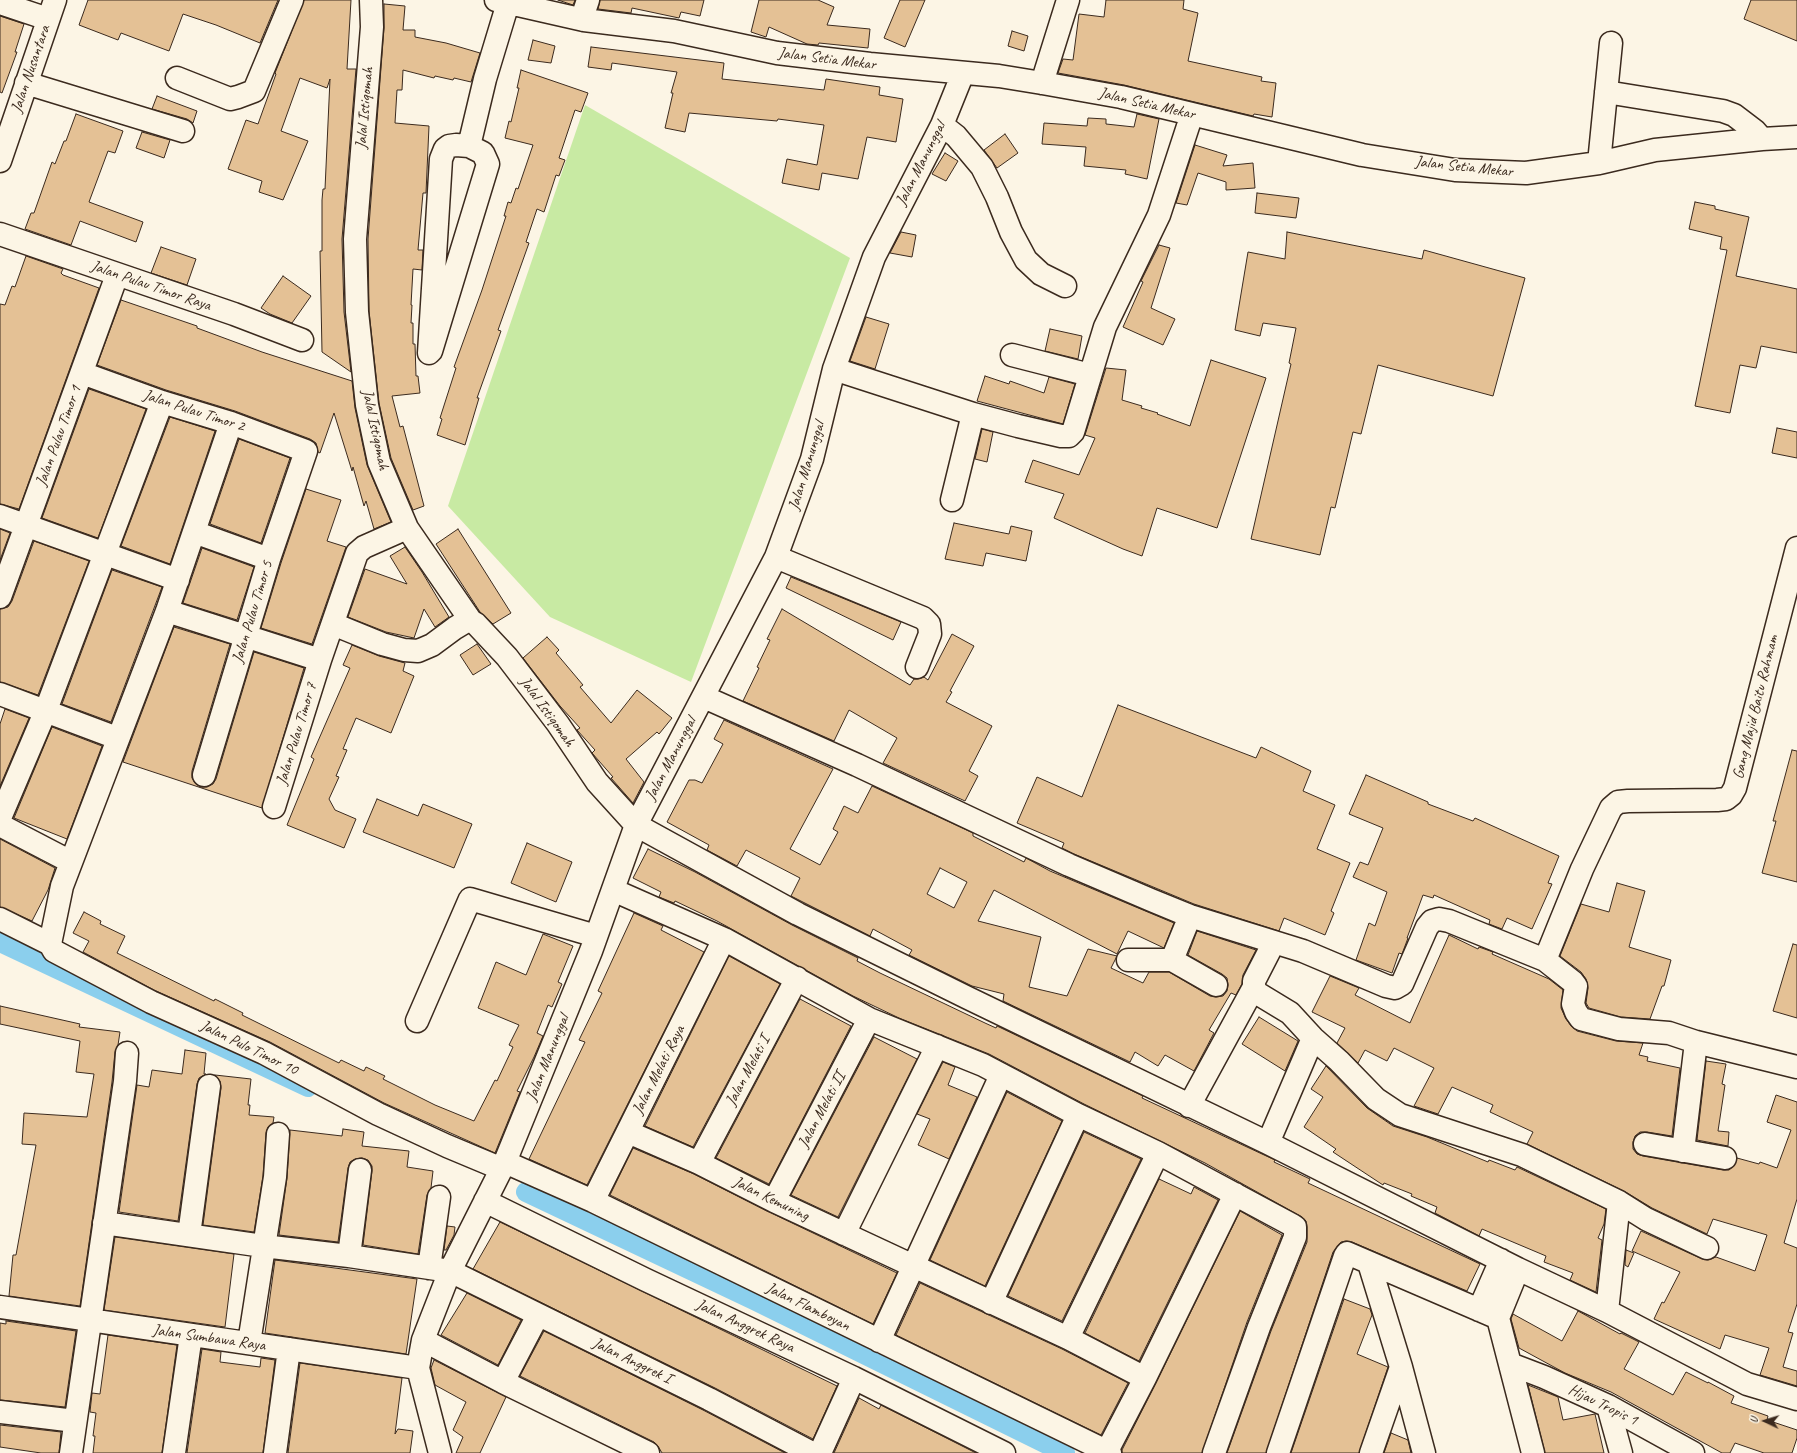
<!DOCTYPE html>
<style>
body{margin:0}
#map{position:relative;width:1797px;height:1453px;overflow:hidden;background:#fcf5e5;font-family:Caveat,sans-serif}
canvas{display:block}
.north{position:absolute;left:1745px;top:1401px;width:40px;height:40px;-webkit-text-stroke:3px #fcf5e5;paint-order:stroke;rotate:274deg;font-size:11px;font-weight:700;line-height:16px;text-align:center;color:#3b2a1e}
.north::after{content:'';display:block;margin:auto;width:14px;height:18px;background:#3b2a1e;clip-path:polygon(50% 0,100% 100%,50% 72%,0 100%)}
</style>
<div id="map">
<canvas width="1797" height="1453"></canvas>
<div class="north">U</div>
</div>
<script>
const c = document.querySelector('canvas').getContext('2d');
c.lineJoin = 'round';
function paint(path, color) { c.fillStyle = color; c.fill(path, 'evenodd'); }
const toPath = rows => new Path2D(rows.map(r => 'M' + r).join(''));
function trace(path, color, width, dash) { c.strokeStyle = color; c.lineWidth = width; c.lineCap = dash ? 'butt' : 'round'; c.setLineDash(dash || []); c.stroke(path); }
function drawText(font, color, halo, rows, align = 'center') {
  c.font = font + ' Caveat,sans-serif'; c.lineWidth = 3; c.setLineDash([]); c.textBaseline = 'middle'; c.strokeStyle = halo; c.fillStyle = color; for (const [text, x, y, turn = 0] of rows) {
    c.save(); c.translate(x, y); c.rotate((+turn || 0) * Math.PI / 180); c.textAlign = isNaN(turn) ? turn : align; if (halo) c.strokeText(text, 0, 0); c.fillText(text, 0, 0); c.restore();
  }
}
paint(toPath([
 [585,105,850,258,691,682,550,617,448,506]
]), '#c8eaa3');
trace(toPath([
 [0,942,308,1087],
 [526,1192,754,1300,1065,1453]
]), '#8bcfed', 20);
const building = toPath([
 [88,0,278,0,260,43,216,25,183,14,169,51,121,33,118,40,79,25,88,0],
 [304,0,351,0,347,69,356,69,342,239,344,312,351,372,322,352,320,251,322,251,322,200,323,189,325,189,330,79,327,88,300,78,281,131,308,141,283,200,259,192,262,181,228,169,246,120,258,124,276,74,275,73,304,0],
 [558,0,575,0,573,5,558,0],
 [600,0,704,0,700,16,681,12,679,18,632,8,631,13,598,9,600,0],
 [759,0,818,0,834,7,827,25,870,29,868,48,819,43,818,45,807,44,769,27,766,37,751,32,759,0],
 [900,0,925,0,905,47,884,38,900,0],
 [1106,0,1184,0,1183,9,1198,13,1188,61,1262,77,1261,81,1276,83,1272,117,1254,114,1253,116,1124,85,1058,73,1063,59,1073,60,1079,14,1104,17,1106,0],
 [1751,0,1797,0,1797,41,1744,19,1751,0],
 [384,4,405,6,403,30,415,30,415,37,446,43,480,53,471,82,454,78,453,80,435,76,434,78,403,70,402,90,397,90,395,123,429,126,426,193,423,193,418,250,423,250,422,270,413,269,411,305,412,305,411,323,413,323,413,344,415,344,416,376,418,376,420,393,392,396,400,427,403,426,424,506,413,510,391,458,379,403,369,311,368,239,384,28,384,4],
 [0,16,24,24,15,52,17,52,2,93,0,92,0,16],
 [1012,31,1028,36,1024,51,1008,46,1012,31],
 [533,40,555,46,551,63,528,60,533,40],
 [591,47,724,63,722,79,824,90,826,79,880,87,879,95,903,99,896,142,867,137,858,179,822,173,819,190,782,183,787,159,817,165,824,125,778,119,777,121,689,113,685,132,665,128,673,93,671,93,677,72,612,63,611,70,588,67,591,47],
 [521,70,588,93,581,112,575,110,559,158,565,160,559,176,556,175,544,212,537,209,526,242,529,243,498,330,501,331,477,398,479,398,465,445,437,435,442,419,440,418,456,368,454,367,482,290,506,216,504,216,508,202,511,203,516,188,518,189,533,145,505,138,509,121,511,122,519,88,517,88,521,70],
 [157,96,197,111,193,123,187,119,152,109,157,96],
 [76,114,123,131,115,153,108,151,89,202,143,222,136,242,80,221,71,245,25,229,31,213,34,213,52,162,55,164,64,141,66,141,76,114],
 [1137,114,1159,119,1147,179,1125,174,1126,170,1084,166,1086,147,1042,144,1044,123,1087,126,1088,118,1106,119,1106,124,1134,127,1137,114],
 [142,132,170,140,164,158,136,148,142,132],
 [1005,134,1018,153,997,168,984,150,1005,134],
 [1195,145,1227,155,1223,166,1253,163,1255,188,1226,190,1226,182,1198,173,1187,205,1176,203,1195,145],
 [945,153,958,161,946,181,932,174,945,153],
 [1257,193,1299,198,1296,218,1255,213,1257,193],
 [1695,202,1715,206,1715,209,1749,217,1736,276,1797,289,1797,353,1761,346,1756,368,1740,365,1730,413,1695,406,1727,250,1720,249,1722,237,1689,229,1695,202],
 [901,232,916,235,912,257,890,253,901,232],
 [1287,232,1422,259,1424,250,1525,278,1493,396,1378,365,1361,434,1353,432,1335,508,1331,507,1320,555,1251,539,1291,364,1289,363,1296,328,1263,323,1260,336,1235,330,1248,252,1285,259,1287,232],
 [1159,245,1170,248,1151,308,1175,319,1163,345,1123,327,1143,282,1141,281,1159,245],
 [161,247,196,259,187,285,151,273,161,247],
 [26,256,63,269,61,273,63,275,99,288,19,509,0,504,0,304,5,305,12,286,15,287,26,256],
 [283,276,311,296,292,323,270,314,261,308,283,276],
 [121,300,197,326,197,328,262,352,352,381,355,408,367,465,391,522,374,529,366,501,364,506,353,467,352,471,334,413,320,453,318,452,316,443,310,439,235,411,166,390,97,365,121,300],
 [866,317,889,324,875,369,850,361,866,317],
 [1050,329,1082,336,1078,359,1045,351,1050,329],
 [1211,360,1266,378,1217,528,1157,508,1142,556,1123,549,1054,518,1064,494,1025,482,1033,460,1079,475,1095,438,1085,435,1106,368,1126,370,1122,400,1142,406,1141,408,1158,413,1157,414,1190,426,1211,360],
 [985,376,1009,384,1010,381,1044,393,1049,377,1075,384,1063,424,977,401,985,376],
 [89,389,146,409,98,538,42,518,89,389],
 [170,417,215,431,170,564,121,546,170,417],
 [1777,428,1797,432,1797,458,1772,453,1777,428],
 [982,429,993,432,987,462,975,459,982,429],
 [239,439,290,458,261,543,210,524,239,439],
 [306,489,341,500,327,541,346,547,312,644,261,628,281,563,306,489],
 [954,523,1009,534,1011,526,1032,531,1026,561,986,553,983,566,945,559,954,523],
 [0,529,10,533,0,560,0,529],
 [458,529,511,613,493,624,480,612,436,544,458,529],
 [34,541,89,561,38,695,0,682,0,609,8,607,12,601,34,541],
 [405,547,422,572,449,617,435,627,424,609,414,638,386,632,348,617,365,569,407,584,390,556,405,547],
 [202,548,254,567,237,620,183,603,202,548],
 [112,570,162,587,111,722,62,704,112,570],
 [791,577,901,622,893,640,786,588,791,577],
 [782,609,910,685,914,679,918,679,924,677,928,680,952,634,974,646,950,691,952,692,946,702,992,726,969,771,978,776,965,801,883,763,897,738,849,710,834,741,743,701,759,668,757,667,770,640,767,639,782,609],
 [174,627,230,644,192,771,192,778,195,783,200,787,207,787,213,784,216,779,254,652,304,668,262,808,123,762,174,627],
 [547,637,559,650,556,653,583,685,580,687,611,723,637,690,672,718,659,734,657,732,626,759,644,782,633,803,611,778,613,777,592,753,595,750,577,730,580,728,560,706,523,658,547,637],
 [477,644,491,664,473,675,460,655,477,644],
 [352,645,379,656,405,663,403,671,414,676,391,733,356,718,343,749,347,750,336,776,339,777,329,799,335,810,356,819,344,848,287,825,314,759,311,757,350,668,343,665,352,645],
 [1118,705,1256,758,1261,747,1311,771,1303,791,1335,805,1317,849,1350,863,1331,911,1334,913,1325,935,1284,918,1279,931,1194,904,1074,854,1062,848,1064,843,1017,823,1037,777,1082,797,1118,705],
 [5,709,29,718,0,786,0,724,5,709],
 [724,720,833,769,790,849,820,865,838,832,833,829,844,806,858,813,872,786,973,833,973,836,1024,862,1026,858,1050,871,1174,923,1164,948,1128,931,1117,954,994,890,978,921,1041,937,1029,987,1067,996,1088,949,1117,956,1111,968,1143,983,1149,972,1169,972,1210,996,1216,997,1223,996,1227,991,1228,985,1227,978,1222,974,1188,955,1197,931,1256,950,1243,975,1242,984,1236,995,1231,993,1209,1030,1214,1033,1194,1071,1165,1055,1158,1066,1135,1052,1130,1062,1003,1001,1004,994,972,986,909,955,912,950,873,929,870,936,791,896,800,878,746,850,737,866,707,850,709,845,667,822,689,780,695,780,702,783,723,744,714,739,724,720],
 [940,868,967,882,954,908,927,894,940,868],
 [52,727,102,746,67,839,14,818,52,727],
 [1792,750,1797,751,1797,882,1762,873,1776,821,1773,821,1792,750],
 [1366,775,1428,802,1428,804,1473,821,1475,818,1559,856,1548,883,1552,884,1532,929,1507,918,1502,929,1489,924,1490,920,1434,895,1433,898,1423,895,1407,938,1408,938,1402,954,1399,953,1392,973,1356,960,1369,923,1375,926,1387,892,1353,877,1360,862,1368,865,1383,828,1349,814,1366,775],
 [377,799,418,816,423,804,472,824,454,868,363,832,377,799],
 [0,839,55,868,48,890,32,921,0,907,0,839],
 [527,843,572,862,556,902,511,883,527,843],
 [648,849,695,872,792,925,858,958,857,961,880,973,985,1023,996,1028,997,1026,1143,1096,1142,1098,1262,1154,1275,1160,1274,1162,1310,1179,1308,1183,1480,1264,1467,1291,1352,1242,1346,1241,1341,1242,1333,1252,1266,1453,1227,1453,1271,1331,1307,1242,1307,1227,1306,1221,1302,1217,1205,1163,1084,1104,989,1054,899,1018,853,996,717,921,675,901,674,903,659,897,661,892,633,878,648,849],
 [1617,883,1645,891,1629,947,1671,960,1664,986,1662,986,1650,1019,1621,1017,1589,1008,1586,1003,1588,988,1586,979,1581,972,1560,956,1581,904,1609,912,1617,883],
 [84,912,101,921,100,924,125,936,117,953,214,1001,215,999,243,1013,242,1015,339,1063,341,1060,364,1071,366,1067,385,1076,383,1079,435,1105,474,1121,495,1080,497,1081,513,1047,509,1045,519,1025,478,1008,496,962,526,975,543,934,573,946,558,982,562,984,552,1007,548,1005,537,1033,543,1036,534,1057,517,1091,520,1092,495,1153,384,1103,270,1042,156,991,83,952,89,941,73,933,84,912],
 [634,913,663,926,661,930,704,952,587,1185,529,1159,585,1042,579,1040,602,993,598,991,634,913],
 [1449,935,1478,949,1479,947,1493,952,1492,954,1549,979,1563,990,1561,1008,1566,1019,1571,1026,1577,1031,1616,1041,1643,1043,1639,1055,1648,1057,1647,1061,1680,1068,1672,1136,1647,1132,1640,1132,1635,1136,1633,1142,1633,1149,1637,1154,1643,1156,1723,1170,1729,1170,1734,1166,1737,1158,1759,1164,1760,1162,1777,1168,1791,1130,1767,1122,1776,1095,1797,1102,1797,1199,1784,1243,1797,1248,1797,1304,1788,1332,1793,1333,1783,1367,1797,1371,1797,1386,1760,1375,1769,1348,1725,1335,1720,1349,1654,1319,1662,1302,1664,1303,1680,1272,1632,1251,1641,1231,1702,1259,1708,1260,1716,1257,1755,1271,1767,1235,1713,1219,1707,1234,1652,1208,1624,1191,1527,1144,1533,1132,1490,1112,1493,1105,1452,1087,1438,1114,1414,1106,1434,1068,1394,1048,1387,1061,1365,1050,1358,1063,1337,1043,1345,1028,1312,1012,1330,976,1359,988,1355,995,1410,1023,1449,935],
 [1793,944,1797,945,1797,1018,1773,1011,1793,944],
 [729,956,780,984,693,1147,645,1126,729,956],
 [800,999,851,1026,769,1184,716,1158,800,999],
 [0,1006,80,1024,79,1027,120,1032,118,1045,115,1052,112,1082,80,1306,9,1296,13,1255,16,1255,36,1145,22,1144,24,1113,87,1117,94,1074,76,1072,80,1041,0,1024,0,1006],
 [1259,1017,1298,1041,1285,1071,1242,1044,1259,1017],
 [874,1037,917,1059,838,1217,791,1195,874,1037],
 [185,1050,206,1053,204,1074,206,1074,199,1078,197,1084,178,1221,119,1212,137,1085,149,1087,152,1070,182,1074,185,1050],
 [1706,1061,1726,1064,1722,1084,1725,1085,1718,1131,1729,1132,1728,1146,1697,1140,1706,1061],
 [943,1062,955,1067,948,1085,977,1097,949,1159,918,1145,930,1119,917,1114,943,1062],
 [1326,1066,1367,1108,1393,1126,1427,1137,1488,1162,1489,1160,1515,1170,1517,1167,1606,1209,1604,1224,1598,1238,1602,1240,1596,1292,1570,1280,1573,1273,1544,1262,1546,1256,1482,1229,1479,1236,1435,1213,1437,1207,1411,1196,1412,1194,1384,1183,1383,1185,1333,1152,1336,1149,1304,1127,1323,1097,1311,1089,1326,1066],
 [215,1075,251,1079,248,1105,250,1105,249,1115,274,1117,273,1123,268,1127,266,1133,263,1176,254,1232,203,1225,221,1088,220,1081,215,1075],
 [1007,1092,1062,1121,985,1286,930,1260,1007,1092],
 [343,1129,364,1132,362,1146,409,1151,407,1167,433,1171,431,1188,427,1195,418,1254,363,1245,372,1171,372,1166,368,1160,362,1158,355,1159,350,1162,348,1168,338,1242,279,1235,287,1178,290,1130,342,1136,343,1129],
 [1084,1132,1141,1159,1062,1321,1008,1296,1084,1132],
 [633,1148,694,1174,769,1212,897,1273,873,1324,610,1195,633,1148],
 [1159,1179,1191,1194,1194,1187,1218,1200,1139,1361,1085,1333,1159,1179],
 [1240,1211,1282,1235,1247,1322,1202,1453,1122,1453,1122,1450,1156,1383,1240,1211],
 [500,1222,837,1386,813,1439,715,1388,473,1269,500,1222],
 [447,1226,455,1227,454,1235,446,1250,444,1250,447,1226],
 [115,1237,234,1254,225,1327,104,1310,115,1237],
 [1626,1250,1634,1253,1628,1267,1625,1265,1626,1250],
 [275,1260,417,1279,406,1354,265,1333,275,1260],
 [920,1283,1062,1349,1128,1383,1101,1435,896,1335,920,1283],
 [467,1293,521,1320,498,1365,441,1335,467,1293],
 [1344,1299,1370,1309,1372,1315,1357,1354,1388,1367,1359,1453,1291,1453,1344,1299],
 [1578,1311,1620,1334,1621,1333,1639,1342,1624,1369,1673,1395,1686,1372,1708,1383,1708,1382,1734,1396,1731,1403,1768,1416,1767,1420,1797,1430,1797,1438,1792,1453,1764,1453,1735,1443,1730,1453,1722,1453,1611,1392,1565,1373,1519,1348,1511,1319,1513,1314,1562,1341,1578,1311],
 [6,1321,76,1331,65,1407,0,1400,0,1323,6,1324,6,1321],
 [544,1331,703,1410,785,1453,662,1453,658,1446,654,1442,520,1376,544,1331],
 [108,1335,177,1345,162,1453,93,1453,95,1436,93,1436,96,1413,90,1412,92,1393,100,1394,108,1335],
 [202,1349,221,1352,220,1362,260,1367,261,1358,275,1360,263,1453,187,1453,202,1349],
 [434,1360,506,1397,480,1453,456,1453,463,1437,453,1430,466,1402,435,1385,431,1368,434,1360],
 [300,1363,402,1378,395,1434,398,1429,413,1431,410,1453,288,1453,300,1363],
 [1528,1385,1558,1397,1563,1420,1595,1414,1604,1453,1545,1453,1528,1385],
 [859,1398,879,1409,881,1405,976,1453,834,1453,859,1398],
 [0,1425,61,1432,59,1453,41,1453,0,1447,0,1425],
 [1391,1433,1408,1440,1411,1453,1384,1453,1391,1433]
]);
paint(building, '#e4c195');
trace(building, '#3b2a1e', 1);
const minor = toPath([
 [371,0,372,27,355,239,357,312,367,405,379,462,407,528,471,621,476,624,507,657,558,724,597,782,636,825,798,914,968,998,1268,1143,1518,1269,1607,1311,1747,1384,1797,1399],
 [496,0,584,20,674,31,777,53,870,64,999,76,1042,83,1121,97,1362,155,1455,170,1526,173,1599,163,1655,150,1762,139,1797,137],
 [0,3,48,19],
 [584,20,583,15,588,0],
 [177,78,230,99,238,97,254,91,292,0],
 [26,83,183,131],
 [1042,83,1068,0],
 [1606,92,1723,111,1734,115,1755,131,1762,139],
 [942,125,956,136,982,167,997,197,1011,232,1026,260,1041,274,1065,286],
 [456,145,469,146,483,153,488,164,431,351,429,353,441,159,445,149,449,146,456,145],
 [469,146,485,79,508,3],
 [0,161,55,0],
 [1599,163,1611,43],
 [0,234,234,314,302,340],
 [1012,355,1090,375],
 [834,369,973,414,1018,426,1061,436,1069,436,1073,432,1105,327,1159,215,1192,114],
 [82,373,162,402,231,423,306,451,269,559,204,775],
 [952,500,973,414],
 [0,516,178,580],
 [194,532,269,559],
 [776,557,923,618,929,624,930,634,917,667],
 [0,597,117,275],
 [167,611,320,660],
 [333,624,382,644,404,650,418,651,432,645,455,628,465,622,471,621],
 [0,694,117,738],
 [704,697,857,765,1069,865,1151,900,1190,916,1303,951,1386,986,1395,988,1402,984,1427,927,1432,921,1439,919,1449,921,1545,960,1573,982,1576,986,1573,1004,1576,1012,1581,1019,1619,1029,1669,1033,1696,1042,1797,1067],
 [274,807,320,660,357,553,364,547,407,528],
 [0,818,46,710,162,402],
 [0,825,71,862],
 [613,890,724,939,869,1019,983,1065,1078,1115,1158,1153,1292,1225,1295,1227,1295,1237,1259,1327,1214,1453],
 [0,919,50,944,54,951,151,1002,264,1053,378,1114,447,1146,502,1169],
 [1274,942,1254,981,1254,987,1257,993,1290,1013,1313,1038,1339,1061,1376,1099,1400,1115,1522,1155,1619,1202,1646,1219,1707,1248],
 [50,944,62,886,167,611,231,423],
 [1128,960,1172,960,1216,985],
 [1172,960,1190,916],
 [1545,960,1582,869,1611,808,1618,802,1628,801,1717,800,1726,799,1731,795,1735,788,1797,548],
 [417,1021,470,899,596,936],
 [1189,1106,1254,987],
 [628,1132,699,1163,774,1201,1068,1338,1145,1378],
 [1268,1143,1313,1038],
 [1645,1144,1725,1158],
 [1683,1151,1696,1042],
 [505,1162,593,1201,1110,1453],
 [699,1163,797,978],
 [485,1201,646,1280,854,1378,1004,1453],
 [593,1201,724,939],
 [774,1201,869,1019],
 [104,1223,263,1246,349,1256,450,1271,709,1399,812,1453],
 [844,1234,937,1046],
 [189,1235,209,1086],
 [349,1256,360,1170],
 [1369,1263,1401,1367,1424,1453],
 [429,1268,439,1197],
 [1518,1269,1498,1318,1533,1453],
 [991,1303,1078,1115],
 [0,1307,418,1368],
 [1479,1310,1501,1260],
 [1607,1311,1619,1202],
 [1068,1338,1158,1153],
 [423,1340,503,1382,648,1453],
 [879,1341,1001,1075],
 [249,1343,275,1177,278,1134],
 [1510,1364,1544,1377,1608,1406,1693,1453],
 [503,1382,538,1315],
 [1608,1406,1621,1453],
 [0,1412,75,1421],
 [1107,1451,1145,1378,1235,1194],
 [71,1453,125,1081,127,1053],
 [174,1453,191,1335],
 [275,1453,289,1349],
 [440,1453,418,1368,423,1340,450,1271,505,1162,591,951,636,825,776,557,812,459,834,369,874,257,942,125,963,73],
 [820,1453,854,1378],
 [1278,1453,1345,1256,1347,1253,1498,1318],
 [1371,1453,1401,1367]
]);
trace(minor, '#3b2a1e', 25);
trace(minor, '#fcf5e5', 22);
drawText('16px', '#3b2a1e', '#fcf5e5', [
 ["Jalan Setia Mekar",827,59,7],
 ["Jalan Nusantara",31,69,-71],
 ["Jalan Setia Mekar",1147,104,13],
 ["Jalal Istiqomah",365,108,-85],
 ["Jalan Manunggal",921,164,-63],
 ["Jalan Setia Mekar",1464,167,6],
 ["Jalan Pulau Timor Raya",151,286,19],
 ["Jalan Pulau Timor 2",194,411,18],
 ["Jalal Istiqomah",375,430,78],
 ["Jalan Pulau Timor 1",59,436,-70],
 ["Jalan Manunggal",807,466,-73],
 ["Jalan Pulau Timor 5",253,612,-73],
 ["Gang Majid Baitu Rahmam",1756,707,-76],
 ["Jalal Istiqomah",547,712,54],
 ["Jalan Pulau Timor 7",297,734,-73],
 ["Jalan Manunggal",671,759,-62],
 ["Jalan Pulo Timor 10",249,1048,26],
 ["Jalan Manunggal",548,1058,-68],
 ["Jalan Melati Raya",659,1070,-63],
 ["Jalan Melati I",748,1071,-62],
 ["Jalan Melati II",822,1110,-62],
 ["Jalan Kemuning",771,1199,26],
 ["Jalan Flamboyan",808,1307,26],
 ["Jalan Anggrek Raya",745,1326,25],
 ["Jalan Sumbawa Raya",209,1338,8],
 ["Jalan Anggrek I",632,1361,26],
 ["Hijau Tropis 1",1603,1405,26]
]);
</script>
